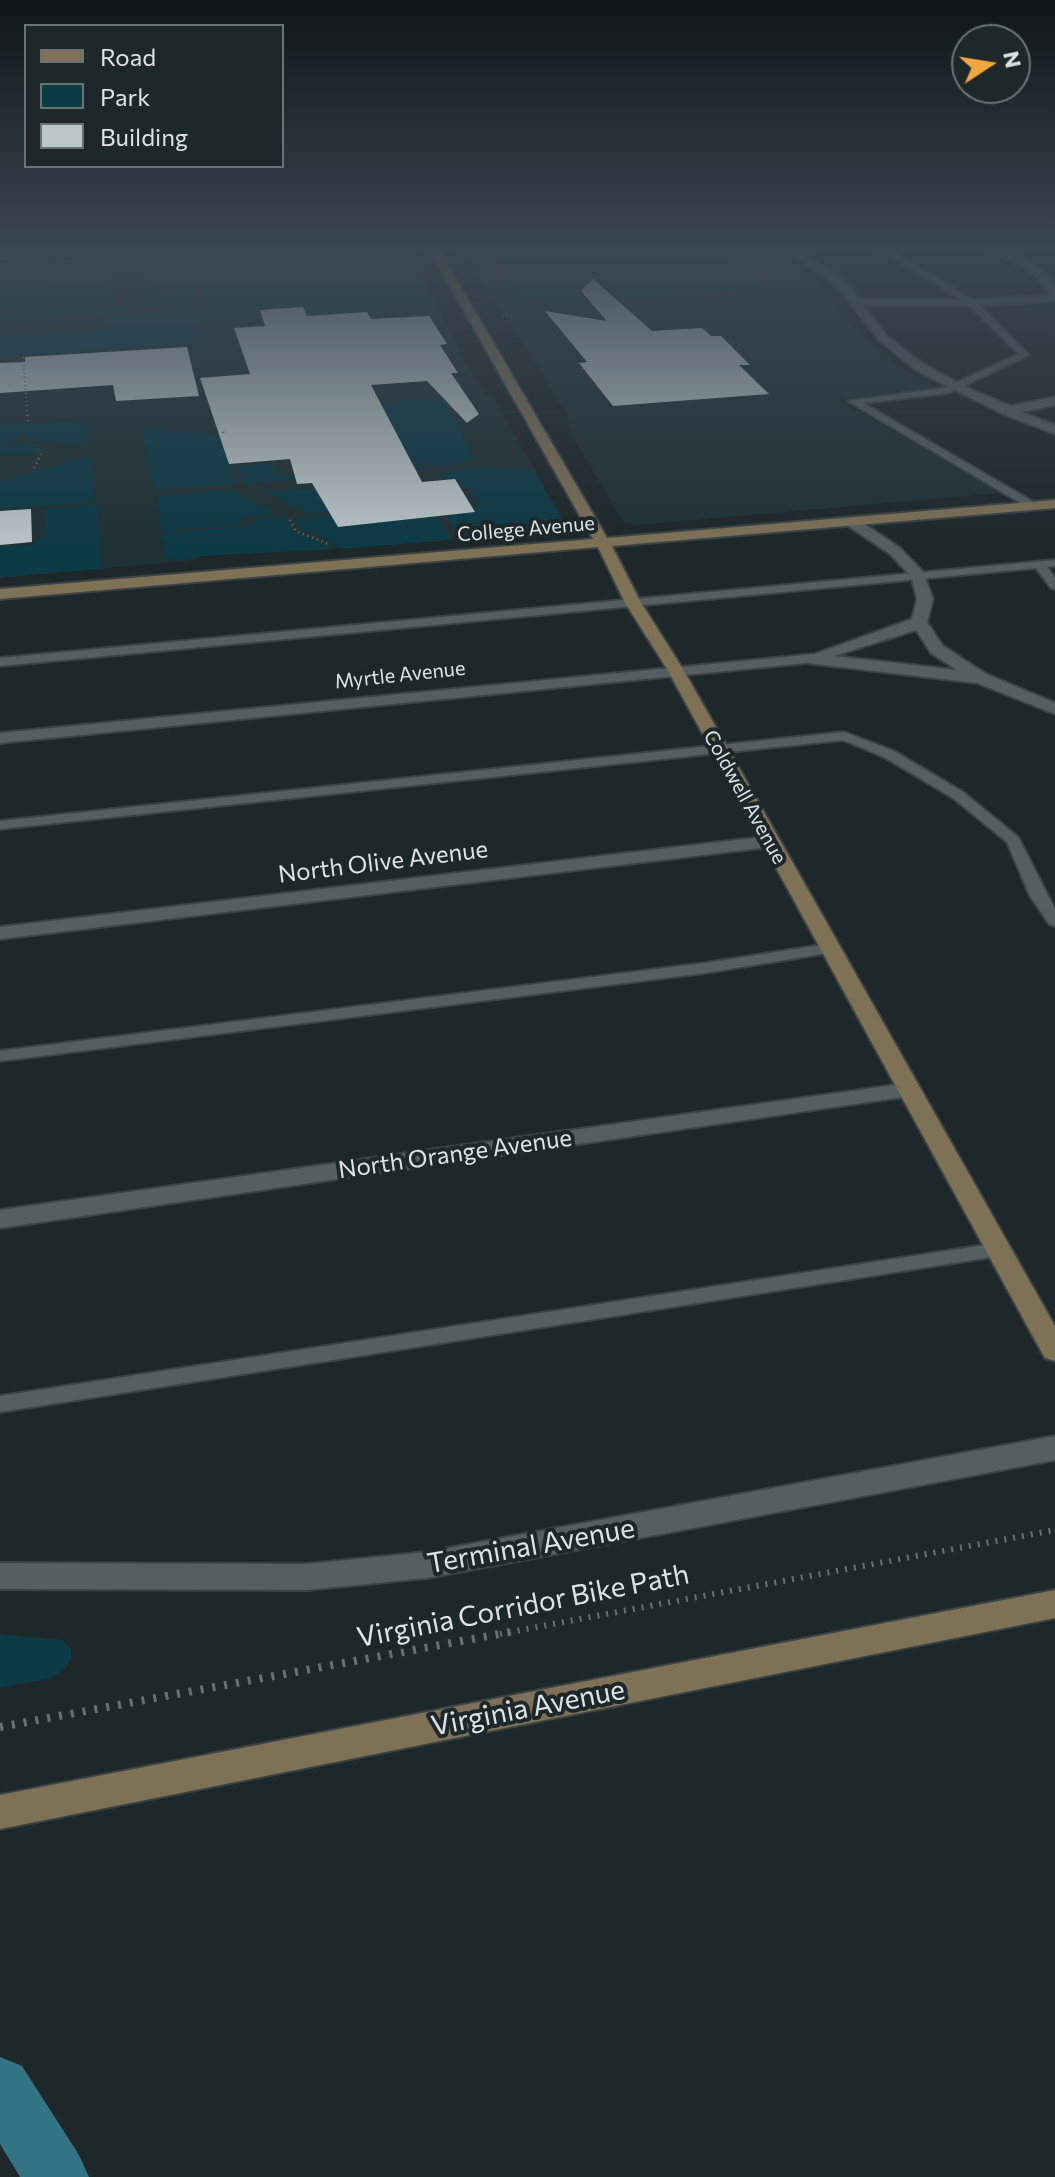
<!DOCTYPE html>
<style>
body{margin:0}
#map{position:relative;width:1055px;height:2177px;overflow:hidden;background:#1e2729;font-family:Commissioner,sans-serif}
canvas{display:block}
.legend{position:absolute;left:24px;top:24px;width:260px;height:144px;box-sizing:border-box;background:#1e2729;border:2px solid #6b7274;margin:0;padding:10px 14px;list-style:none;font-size:24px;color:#dee3e5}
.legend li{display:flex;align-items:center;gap:16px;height:40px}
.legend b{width:40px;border:2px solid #6b7274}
.north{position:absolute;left:951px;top:24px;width:80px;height:80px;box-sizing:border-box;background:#1e2729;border:2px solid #6b7274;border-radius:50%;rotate:78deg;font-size:22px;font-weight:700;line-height:32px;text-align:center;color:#dee3e5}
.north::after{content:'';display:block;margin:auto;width:28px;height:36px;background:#efa73e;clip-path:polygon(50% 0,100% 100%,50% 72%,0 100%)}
</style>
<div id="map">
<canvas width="1055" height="2177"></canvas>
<ul class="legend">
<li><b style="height:10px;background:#7e7156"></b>Road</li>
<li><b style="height:22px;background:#0c3a45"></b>Park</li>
<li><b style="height:22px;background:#bbc6c9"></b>Building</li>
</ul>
<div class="north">N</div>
</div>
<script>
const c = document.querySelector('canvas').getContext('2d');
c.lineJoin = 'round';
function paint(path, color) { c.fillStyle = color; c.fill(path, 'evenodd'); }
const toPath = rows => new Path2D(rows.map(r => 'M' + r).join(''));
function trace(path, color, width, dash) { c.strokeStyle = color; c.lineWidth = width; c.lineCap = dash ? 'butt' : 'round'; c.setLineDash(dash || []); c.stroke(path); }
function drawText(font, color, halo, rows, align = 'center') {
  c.font = font + ' Commissioner,sans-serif'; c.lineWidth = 8; c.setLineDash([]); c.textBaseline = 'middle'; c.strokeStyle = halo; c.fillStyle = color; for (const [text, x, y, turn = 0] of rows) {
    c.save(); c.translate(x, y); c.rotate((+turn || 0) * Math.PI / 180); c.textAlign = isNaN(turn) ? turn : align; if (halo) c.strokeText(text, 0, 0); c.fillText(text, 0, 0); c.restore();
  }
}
paint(toPath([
 [321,246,412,246,423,264,417,267,471,372,484,389,484,395,494,398,562,519,560,529,334,549,200,556,195,560,0,578,0,263],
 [447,246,763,246,817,282,856,331,884,357,939,389,836,399,1001,493,636,525,623,521,572,435,565,411,511,325,463,252]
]), '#203135');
paint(toPath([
 [498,246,693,246,744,263,757,275,760,287,555,306,519,299,513,280,499,267],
 [420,259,423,264,417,267,435,301,427,302,430,308,297,316,303,308,260,310,260,318,256,319,194,323,198,343,0,356,0,335,105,329,105,316,190,311,163,309,165,305,117,314,0,321,0,315,132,305,160,296,165,288,156,280,136,276,0,280,0,275,181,265,183,271,192,271,204,315,214,317,240,314,208,314,195,270],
 [111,277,116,306,0,313,0,283],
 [445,398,474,460,431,468,426,461,421,462,425,470,417,471,381,404,329,406],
 [86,421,89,445,27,441,32,436,22,435,4,444,37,444,39,452,0,455,0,424],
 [165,427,164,431,205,431,205,435,220,435,235,484,154,490,143,430],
 [90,455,95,502,0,509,0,482],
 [274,464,278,476,295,475,296,479,244,484,239,466],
 [477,467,534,470,562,519,560,529,459,539,448,515,474,512,472,508,481,507,470,486,460,487,455,479,443,480,440,474],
 [329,489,335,511,306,513,264,491],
 [236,490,237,495,246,494,247,499,254,499,255,505,271,509,273,515,242,516,241,522,232,525,161,531,157,496],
 [97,505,101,569,0,577,0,547,36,544,36,539,46,538,46,513,42,509],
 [331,515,338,527,437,516,451,540,341,549,321,535,299,529,295,520],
 [285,516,292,531,334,549,200,556,179,561,177,558,166,559,162,533,245,526,256,523,255,519],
 [0,1634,63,1640,71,1649,71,1659,64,1670,50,1678,0,1688]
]), '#0c3a45');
paint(toPath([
 [0,2057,22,2066,79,2155,89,2177,20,2177,0,2144,0,2057]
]), '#327384');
paint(toPath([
 [593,279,652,331,702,328,711,336,721,336,750,365,739,365,769,394,613,406,579,363,587,362,545,311,607,321,581,291],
 [303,307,307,316,367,312,371,319,429,316,447,344,440,345,458,373,451,373,479,414,467,423,427,381,371,385,422,482,455,479,475,512,338,527,312,483,297,484,290,459,229,464,200,378,250,374,234,328,265,326,260,310],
 [187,347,199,396,116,401,113,385,0,393,0,363,25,362,25,357],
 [31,509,32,542,0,545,0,511]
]), '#bbc6c9');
const lane = toPath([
 [875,246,884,246,975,301,1029,355,949,393,863,403,1037,504,1037,508,1029,508,848,401,944,388,1019,354,969,305,875,246],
 [1055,560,1055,566,1047,567,1055,578,1055,589,1051,588,1036,568,0,666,0,658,1055,560],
 [844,732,894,751,963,792,1018,837,1055,909,1055,926,1049,924,1030,896,1007,842,953,798,884,757,843,740,0,829,0,821,844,732],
 [828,944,834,946,836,949,834,952,705,973,0,1061,0,1051,705,963,828,944],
 [998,1243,1005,1245,1008,1250,1005,1255,0,1412,0,1396,998,1243]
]);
const street = toPath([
 [779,246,791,246,842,278,858,299,972,300,1050,295,1034,273,980,246,993,246,1042,269,1055,287,1055,301,972,306,863,305,887,336,925,365,970,389,1011,406,1055,397,1055,405,1022,412,1055,425,1055,434,1003,414,917,371,879,340,834,282,779,246],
 [847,519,857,519,900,548,923,572,933,599,927,622,943,646,986,674,1055,703,1055,714,977,683,806,663,0,743,0,733,815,654,912,619,917,599,911,576,890,554,847,525,847,519],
 [916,630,931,653,957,670,834,656,916,630],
 [771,836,778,838,781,842,778,846,0,939,0,927,771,836],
 [909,1083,917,1085,921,1090,917,1095,0,1228,0,1210,909,1083],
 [1055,1436,1055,1460,427,1578,307,1590,0,1589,0,1563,307,1564,427,1552,1055,1436]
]);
const secondary = toPath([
 [153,246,214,246,0,260,0,254,153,246],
 [427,246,437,246,607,538,1055,500,1055,508,612,546,640,601,683,669,1055,1326,1055,1361,1045,1358,1041,1351,667,669,624,601,598,547,0,599,0,589,593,539,427,246],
 [1055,1590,1055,1618,0,1829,0,1795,1055,1590]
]);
trace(lane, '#3b4345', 4);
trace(street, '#3b4345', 4);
trace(secondary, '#3b4345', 4);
trace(toPath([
 [503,316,514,316],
 [23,357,27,407]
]), '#687072', 2, [1, 3]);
trace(toPath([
 [27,405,28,421],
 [223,432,224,435],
 [34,468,41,454],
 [290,520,296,531,328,544]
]), '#687072', 3, [1, 4]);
trace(toPath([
 [500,1634,1055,1530]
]), '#687072', 6, [2, 7]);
trace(toPath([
 [0,1727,510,1632]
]), '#687072', 8, [3, 9]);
paint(lane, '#555f62');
paint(street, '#555f62');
paint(secondary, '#7e7156');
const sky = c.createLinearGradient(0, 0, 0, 551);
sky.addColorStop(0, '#101517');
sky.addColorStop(0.45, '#3b4754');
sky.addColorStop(1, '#3b475400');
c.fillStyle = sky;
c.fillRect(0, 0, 1055, 551);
drawText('20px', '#dee3e5', '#1e2729', [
 ["College Avenue",526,529,-5],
 ["Myrtle Avenue",400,675,-6],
 ["Coldwell Avenue",745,797,61]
]);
drawText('24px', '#dee3e5', '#1e2729', [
 ["North Olive Avenue",383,862,-7],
 ["North Orange Avenue",455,1154,-8]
]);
drawText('28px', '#dee3e5', '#1e2729', [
 ["Terminal Avenue",531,1546,-10],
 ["Virginia Corridor Bike Path",523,1606,-11],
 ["Virginia Avenue",528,1708,-11]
]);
</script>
